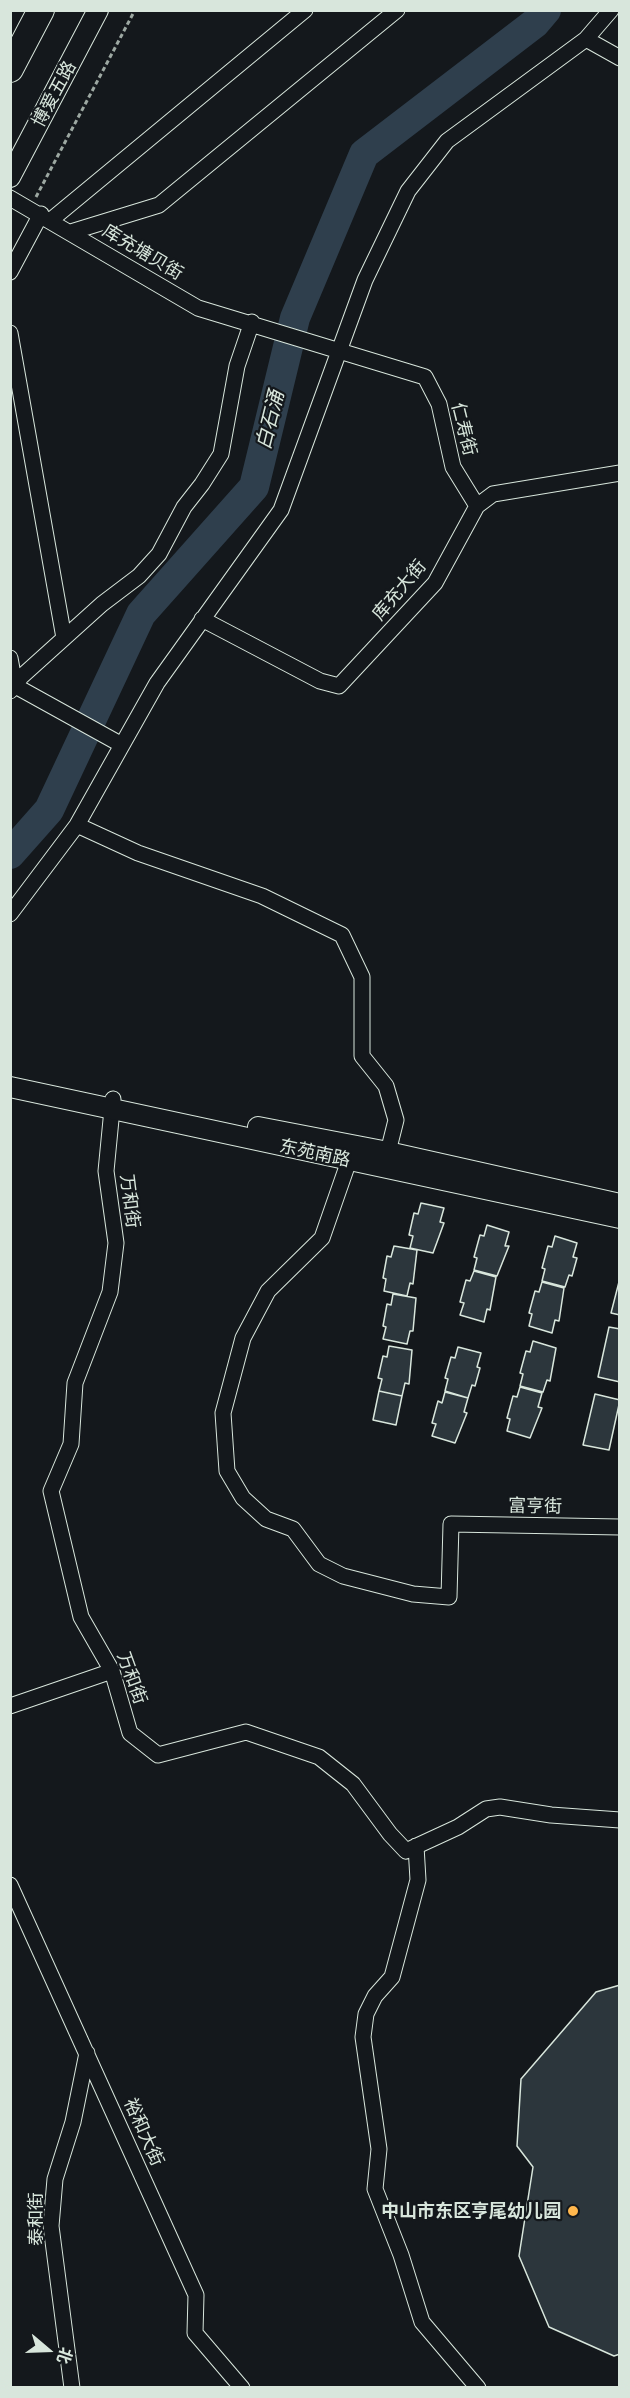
<!DOCTYPE html>
<meta charset="utf-8">
<style>
body{margin:0}
#map{position:relative;width:630px;height:2398px;overflow:hidden;background:#14181c;font-family:Ubuntu,"Noto Sans SC",sans-serif}
canvas{display:block}
.frame{position:absolute;inset:0;border:12px solid #d8e6dc;pointer-events:none}
.north{position:absolute;left:18px;top:2320px;width:60px;height:60px;-webkit-text-stroke:4px #14181c;paint-order:stroke;rotate:109deg;font-size:16px;font-weight:700;line-height:24px;text-align:center;color:#d8e6dc}
.north::after{content:'';display:block;margin:auto;width:21px;height:27px;background:#d8e6dc;clip-path:polygon(50% 0,100% 100%,50% 72%,0 100%)}
</style>
<div id="map">
<canvas width="630" height="2398"></canvas>
<div class="frame"></div>
<div class="north">北</div>
</div>
<script>
const c = document.querySelector('canvas').getContext('2d');
c.lineJoin = 'round';
const toPath = rows => new Path2D(rows.map(r => 'M' + r).join(''));
function trace(path, color, width, dash) { c.strokeStyle = color; c.lineWidth = width; c.lineCap = dash ? 'butt' : 'round'; c.setLineDash(dash || []); c.stroke(path); }
function paint(path, color) { c.fillStyle = color; c.fill(path, 'evenodd'); }
function drawText(font, color, halo, rows, align = 'center') {
  c.font = font + ' Ubuntu,"Noto Sans SC",sans-serif'; c.lineWidth = 4.5; c.setLineDash([]); c.textBaseline = 'middle'; c.strokeStyle = halo; c.fillStyle = color; for (const [text, x, y, turn = 0] of rows) {
    c.save(); c.translate(x, y); c.rotate((+turn || 0) * Math.PI / 180); c.textAlign = isNaN(turn) ? turn : align; if (halo) c.strokeText(text, 0, 0); c.fillText(text, 0, 0); c.restore();
  }
}
trace(toPath([
 [10,854,49,810,141,614,254,487,295,318,364,154,535,23,546,10]
]), '#2f3f4d', 30);
const building = toPath([
 [421,1203,444,1208,440,1222,444,1223,433,1253,410,1248,413,1236,409,1235,414,1213,418,1214,421,1203],
 [487,1225,509,1232,505,1246,509,1246,497,1276,474,1270,477,1258,474,1257,480,1235,484,1236,487,1225],
 [555,1236,577,1243,573,1257,577,1258,572,1276,569,1275,565,1287,542,1281,545,1269,542,1268,548,1246,552,1247,555,1236],
 [394,1246,417,1250,413,1284,410,1283,407,1296,384,1291,386,1279,383,1278,387,1256,391,1257,394,1246],
 [474,1271,496,1277,490,1310,487,1309,484,1322,460,1315,464,1303,460,1302,466,1280,470,1281,474,1271],
 [620,1278,620,1315,611,1313,620,1278],
 [542,1282,564,1288,559,1321,555,1320,552,1333,529,1326,532,1314,529,1313,535,1291,539,1292,542,1282],
 [393,1294,416,1298,413,1331,410,1331,407,1344,383,1339,386,1327,383,1326,387,1304,391,1305,393,1294],
 [609,1327,620,1329,620,1382,598,1377,609,1327],
 [533,1341,556,1348,550,1381,547,1380,543,1392,520,1386,523,1374,520,1373,526,1351,530,1352,533,1341],
 [389,1346,412,1350,409,1384,405,1383,402,1396,379,1391,382,1379,378,1378,383,1356,387,1357,389,1346],
 [458,1347,481,1353,477,1367,480,1368,475,1386,472,1385,468,1398,445,1391,448,1379,445,1378,451,1357,455,1358,458,1347],
 [520,1387,542,1393,538,1407,542,1408,530,1438,507,1431,510,1419,507,1418,513,1396,517,1397,520,1387],
 [379,1391,402,1396,396,1425,373,1420,379,1391],
 [445,1392,468,1398,464,1412,467,1413,455,1443,432,1436,436,1424,432,1423,438,1401,442,1403,445,1392],
 [595,1394,620,1400,609,1450,583,1445,595,1394],
 [620,1985,620,2354,614,2356,549,2327,519,2256,533,2167,517,2146,521,2079,596,1992,620,1985]
]);
paint(building, '#2c363c');
trace(building, '#d8e6dc', 1.5);
const minor = toPath([
 [586,39,620,58],
 [10,198,198,308,425,377,439,404,453,467,477,506],
 [51,220,305,10],
 [71,232,159,205,397,10],
 [10,272,41,214],
 [10,333,64,638],
 [202,619,320,681,339,686,435,583,477,506,493,494,620,473],
 [10,658,15,685],
 [10,683,122,745],
 [10,691,21,677,102,604,139,576,159,554,184,507,202,484,221,454,237,366,252,322],
 [77,825,138,853,262,896,342,935,362,977,362,1056,386,1086,396,1120,388,1152],
 [10,914,77,825,157,683,281,510,365,280,408,191,447,141,586,39,611,10],
 [113,1099,106,1171,116,1243,110,1292,75,1383,71,1444,51,1491,81,1617,112,1671,130,1733,158,1755,246,1732,319,1757,353,1784,390,1834,406,1851,458,1827,486,1809,500,1807,551,1815,620,1820],
 [352,1152,322,1238,268,1291,243,1338,223,1413,227,1471,243,1498,266,1519,293,1529,319,1564,343,1576,413,1594,449,1597,451,1524,620,1527],
 [10,1706,112,1671],
 [416,1846,418,1880,392,1977,375,1996,366,2014,363,2037,379,2149,375,2189,401,2255,422,2322,478,2388],
 [10,1885,196,2295,195,2333,242,2388],
 [72,2388,51,2226,55,2179,73,2122,87,2053]
]);
const tertiary = toPath([
 [10,177,98,10],
 [10,1087,620,1218],
 [258,1127,388,1152,620,1204]
]);
const trunk = toPath([
 [10,69,41,10]
]);
trace(minor, '#d8e6dc', 17);
trace(tertiary, '#d8e6dc', 22);
trace(trunk, '#d8e6dc', 28);
trace(toPath([
 [36,197,135,10]
]), '#9da8a2', 3, [4.5, 3]);
trace(minor, '#14181c', 15);
trace(tertiary, '#14181c', 20);
trace(trunk, '#14181c', 26);
for (const [x, y, r, color] of [
 [573,2211,6,"#ffb74d"]
]) { const dot = new Path2D(); dot.arc(x, y, r, 0, 2 * Math.PI); c.fillStyle = color; c.fill(dot); trace(dot, '#14181c', 2); }
drawText('18px', '#d8e6dc', '#14181c', [
 ["博爱五路",54,94,-62],
 ["库充塘贝街",143,252,31],
 ["仁寿街",464,429,76],
 ["库充大街",399,590,-50],
 ["东苑南路",315,1153,12],
 ["万和街",130,1201,83],
 ["富亨街",535,1506,1],
 ["万和街",132,1678,70],
 ["裕和大街",144,2132,66],
 ["泰和街",36,2219,-90]
]);
drawText('bold 18px', '#d8e6dc', '#14181c', [
 ["中山市东区亨尾幼儿园",561,2211]
], 'right');
drawText('italic 20px', '#d8e6dc', '#14181c', [
 ["白石涌",270,420,-76]
]);
</script>
